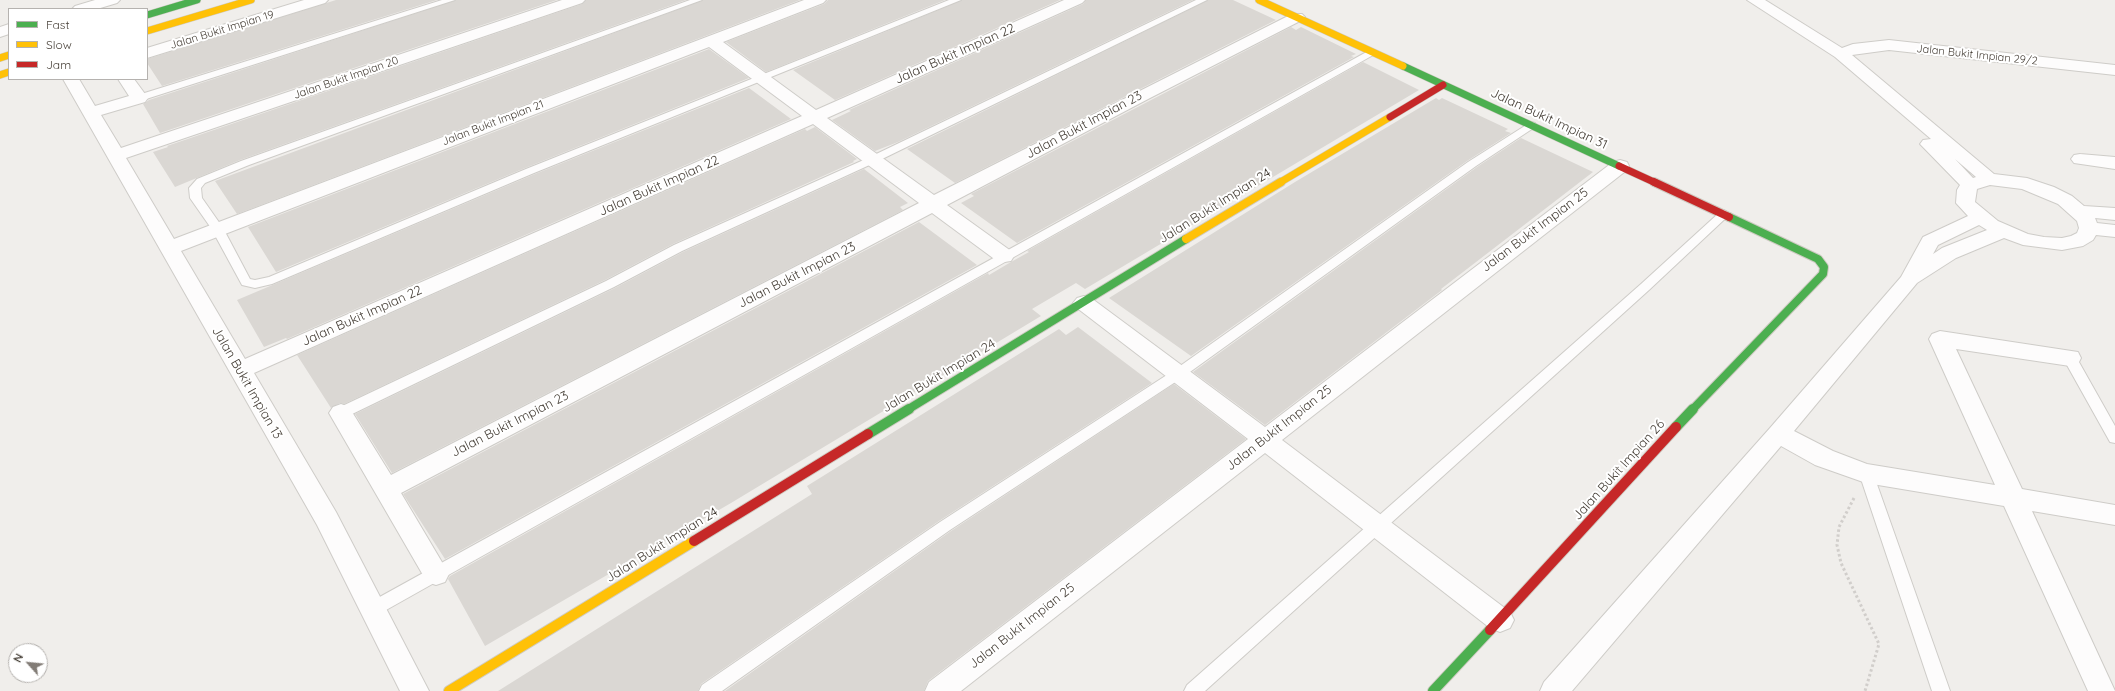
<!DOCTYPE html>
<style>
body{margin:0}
#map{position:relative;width:2115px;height:691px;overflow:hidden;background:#f0eeeb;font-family:Quicksand,sans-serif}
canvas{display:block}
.legend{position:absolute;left:8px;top:8px;width:140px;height:72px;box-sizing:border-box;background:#fff;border:1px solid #b5b2af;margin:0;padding:5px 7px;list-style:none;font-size:12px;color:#463f37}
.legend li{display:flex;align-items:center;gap:8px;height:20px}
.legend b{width:20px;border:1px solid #b5b2af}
.north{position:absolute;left:8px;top:643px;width:40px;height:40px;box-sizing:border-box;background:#fff;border:1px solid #b5b2af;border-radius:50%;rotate:297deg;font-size:11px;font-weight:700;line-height:16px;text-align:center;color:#463f37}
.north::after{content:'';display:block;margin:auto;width:14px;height:18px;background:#827c76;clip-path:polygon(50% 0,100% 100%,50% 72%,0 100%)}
</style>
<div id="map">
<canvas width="2115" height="691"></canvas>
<ul class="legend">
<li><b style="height:5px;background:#4caf50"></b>Fast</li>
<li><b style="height:5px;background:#ffc107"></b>Slow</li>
<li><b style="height:5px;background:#c62828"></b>Jam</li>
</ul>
<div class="north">N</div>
</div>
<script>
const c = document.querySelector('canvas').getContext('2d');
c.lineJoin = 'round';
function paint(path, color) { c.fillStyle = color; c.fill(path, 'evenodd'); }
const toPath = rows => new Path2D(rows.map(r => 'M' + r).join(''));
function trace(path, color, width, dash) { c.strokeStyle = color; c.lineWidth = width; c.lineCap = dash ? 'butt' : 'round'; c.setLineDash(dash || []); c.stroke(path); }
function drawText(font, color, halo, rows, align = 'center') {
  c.font = font + ' Quicksand,sans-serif'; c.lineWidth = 4; c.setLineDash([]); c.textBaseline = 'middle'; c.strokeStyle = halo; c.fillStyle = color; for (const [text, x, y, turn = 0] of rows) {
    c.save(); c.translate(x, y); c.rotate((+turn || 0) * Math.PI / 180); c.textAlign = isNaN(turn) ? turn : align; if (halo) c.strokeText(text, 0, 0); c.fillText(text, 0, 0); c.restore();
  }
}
paint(toPath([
 [336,0,437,0,162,86,147,63,147,59],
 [456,0,557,0,160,133,143,104,149,100],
 [586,0,686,0,240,160,175,187,153,152,168,147,167,146,582,4],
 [703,0,800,0,237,214,215,181],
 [828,0,945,0,766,72,726,42,824,4],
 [962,0,1060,0,835,100,793,70],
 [1086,0,1193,0,898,142,875,151,832,120,851,111,849,110,1083,4],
 [1208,0,1233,0,1276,20,955,183,907,149],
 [1291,27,1296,30,1301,27,1356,54,1351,56,1354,57,1017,243,961,203,974,196,971,194],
 [709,49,749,78,525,168,276,272,248,227],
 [1363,62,1419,90,1085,289,1076,283,1032,309,1041,316,731,503,485,646,448,579,450,576,988,273,989,275,1011,262,1029,252,1027,251],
 [749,88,791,119,287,339,286,338,264,347,237,300,535,174],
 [1436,98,1439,100,1442,98,1508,129,1505,131,1511,133,1467,161,1191,356,1109,298,1295,182],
 [815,127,857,159,853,161,854,162,673,244,605,280,344,404,340,403,331,408,297,355,805,129,807,131],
 [1521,138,1593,172,1441,289,1442,290,1265,425,1193,372,1477,167],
 [864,169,908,203,900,207,903,210,392,473,355,414,615,288,683,252],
 [919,222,977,265,445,559,403,494],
 [1078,327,1152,383,939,521,701,684,698,691,498,691,812,494,807,486,1059,329,1066,335],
 [1174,384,1246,439,928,681,924,691,725,691,951,531]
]), '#dad7d3');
const lane = toPath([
 [442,0,455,0,143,100,139,101,134,98,135,96,442,0],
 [690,0,702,0,249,165,205,183,201,188,202,198,223,228,250,279,255,280,269,277,526,169,949,0,961,0,534,173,272,284,255,288,242,285,211,228,190,198,189,188,197,179,241,161,690,0],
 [1196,0,1207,0,876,162,682,251,614,287,346,417,341,418,336,417,334,413,336,409,606,281,674,245,868,158,1196,0],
 [1372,49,1377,52,1375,54,379,614,373,616,367,614,365,609,367,604,1372,49],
 [1531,122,1535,123,1536,125,1535,127,1476,166,1183,377,950,530,722,691,699,691,702,685,940,522,1173,371,1468,162,1531,122],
 [1724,210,1730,214,1728,216,1649,290,1205,691,1184,691,1187,685,1641,284,1720,212,1724,210],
 [2070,353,2075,355,2115,426,2115,443,2110,442,2063,358,2065,355,2070,353],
 [1866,467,1871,469,1873,473,1950,691,1932,691,1859,473,1861,469,1866,467]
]);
const street = toPath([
 [95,0,120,0,117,3,97,9,72,9,75,6,95,0],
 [304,0,328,0,325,3,147,58,147,48,304,0],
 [562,0,585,0,582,3,126,158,174,239,804,0,826,0,823,3,723,42,816,110,1064,0,1085,0,1082,3,827,118,934,195,1292,14,1302,14,1305,17,1302,20,1150,98,947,205,1011,251,1014,256,1011,261,1004,262,997,261,932,213,401,493,449,574,445,582,436,585,427,582,329,413,333,407,341,404,349,407,391,475,919,203,813,124,254,373,336,512,429,691,400,691,317,525,63,79,79,79,95,106,129,96,118,79,134,79,148,98,145,102,101,115,121,148,562,0],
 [709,47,802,116,245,359,181,251,709,47],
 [1747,0,1765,0,1842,48,1853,44,1889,40,2115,65,2115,75,1889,50,1852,55,1994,174,2027,178,2054,187,2072,196,2084,206,2115,208,2115,220,2095,218,2097,223,2115,225,2115,237,2096,235,2093,240,2083,246,2062,250,2023,245,2004,238,1956,258,1917,283,1794,431,1833,451,1867,464,1995,485,1929,339,1932,334,1940,331,2078,352,2081,358,2078,364,2070,366,1956,349,2022,489,2115,505,2115,525,2032,511,2115,691,2088,691,2004,506,1866,483,1815,465,1781,446,1572,691,1540,691,1544,682,1770,428,1901,277,1923,237,1968,216,1956,203,1957,190,1960,185,1920,144,1923,140,1931,139,1835,57,1747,0],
 [1955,159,1976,177,1973,178,1955,159],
 [1990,185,2022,189,2058,204,2077,221,2079,228,2077,233,2071,236,2062,238,2044,237,2028,234,1998,221,1975,202,1977,189,1990,185],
 [1979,225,1987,230,1942,248,1933,254,1938,245,1979,225],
 [9,24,9,34,0,37,0,27,9,24],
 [2080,154,2115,157,2115,169,2074,163,2071,159,2074,155,2080,154],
 [1620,160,1627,162,1629,166,1627,170,1282,440,1510,612,1514,620,1510,628,1500,632,1490,628,1265,453,961,691,925,691,929,682,1248,439,1077,308,1073,303,1077,298,1084,296,1091,298,1265,427,1613,162,1620,160]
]);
const fastFar2 = toPath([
 [147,15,197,0],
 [1403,66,1619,166]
]);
const fastFar1 = toPath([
 [907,410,1186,239],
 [1692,410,1823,274,1824,267,1818,259,1729,217]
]);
const fast = toPath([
 [1676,427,1693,409],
 [868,434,909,409],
 [1433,691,1490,630]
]);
const slowFar2 = toPath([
 [1259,0,1403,66],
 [147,31,251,0],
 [0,58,9,55],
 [0,75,9,72],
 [1279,183,1390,117]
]);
const slowFar1 = toPath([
 [1186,239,1281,182]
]);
const slow = toPath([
 [449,691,694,541]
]);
const jamFar2 = toPath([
 [1390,117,1443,85],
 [1619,166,1656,183]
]);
const jamFar1 = toPath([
 [1654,182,1729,217]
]);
const jam = toPath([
 [694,541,868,434],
 [1490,630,1676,427]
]);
trace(lane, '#ceccc8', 2);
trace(street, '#ceccc8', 2);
trace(fastFar2, '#cecbc2', 8);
trace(fastFar1, '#cecbc2', 10);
trace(fast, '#cecbc2', 12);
trace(slowFar2, '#cecbc2', 8);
trace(slowFar1, '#cecbc2', 10);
trace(slow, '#cecbc2', 12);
trace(jamFar2, '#cecbc2', 8);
trace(jamFar1, '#cecbc2', 10);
trace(jam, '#cecbc2', 12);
trace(toPath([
 [1854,498,1839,527,1837,545,1841,563,1879,644,1865,691]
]), '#d1cecb', 3, [2.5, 2.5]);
paint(lane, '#fdfcfc');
paint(street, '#fdfcfc');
trace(fastFar2, '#4caf50', 7);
trace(fastFar1, '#4caf50', 8);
trace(fast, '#4caf50', 10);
trace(slowFar2, '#ffc107', 7);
trace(slowFar1, '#ffc107', 8);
trace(slow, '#ffc107', 10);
trace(jamFar2, '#c62828', 7);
trace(jamFar1, '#c62828', 8);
trace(jam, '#c62828', 10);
drawText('11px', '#463f37', '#fff', [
 ["Jalan Bukit Impian 19",222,30,-17],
 ["Jalan Bukit Impian 29/2",1977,55,6],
 ["Jalan Bukit Impian 20",346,78,-19],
 ["Jalan Bukit Impian 21",493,123,-21]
]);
drawText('13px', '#463f37', '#fff', [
 ["Jalan Bukit Impian 22",955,54,-24],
 ["Jalan Bukit Impian 31",1549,119,25],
 ["Jalan Bukit Impian 23",1084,125,-28],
 ["Jalan Bukit Impian 22",659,186,-24],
 ["Jalan Bukit Impian 24",1215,206,-32],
 ["Jalan Bukit Impian 25",1535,230,-37],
 ["Jalan Bukit Impian 23",797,275,-27],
 ["Jalan Bukit Impian 22",362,316,-24],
 ["Jalan Bukit Impian 24",939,376,-31],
 ["Jalan Bukit Impian 13",247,383,60],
 ["Jalan Bukit Impian 23",510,424,-27],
 ["Jalan Bukit Impian 25",1279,428,-38],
 ["Jalan Bukit Impian 26",1619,470,-48],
 ["Jalan Bukit Impian 24",662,545,-32],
 ["Jalan Bukit Impian 25",1022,626,-38]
]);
</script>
